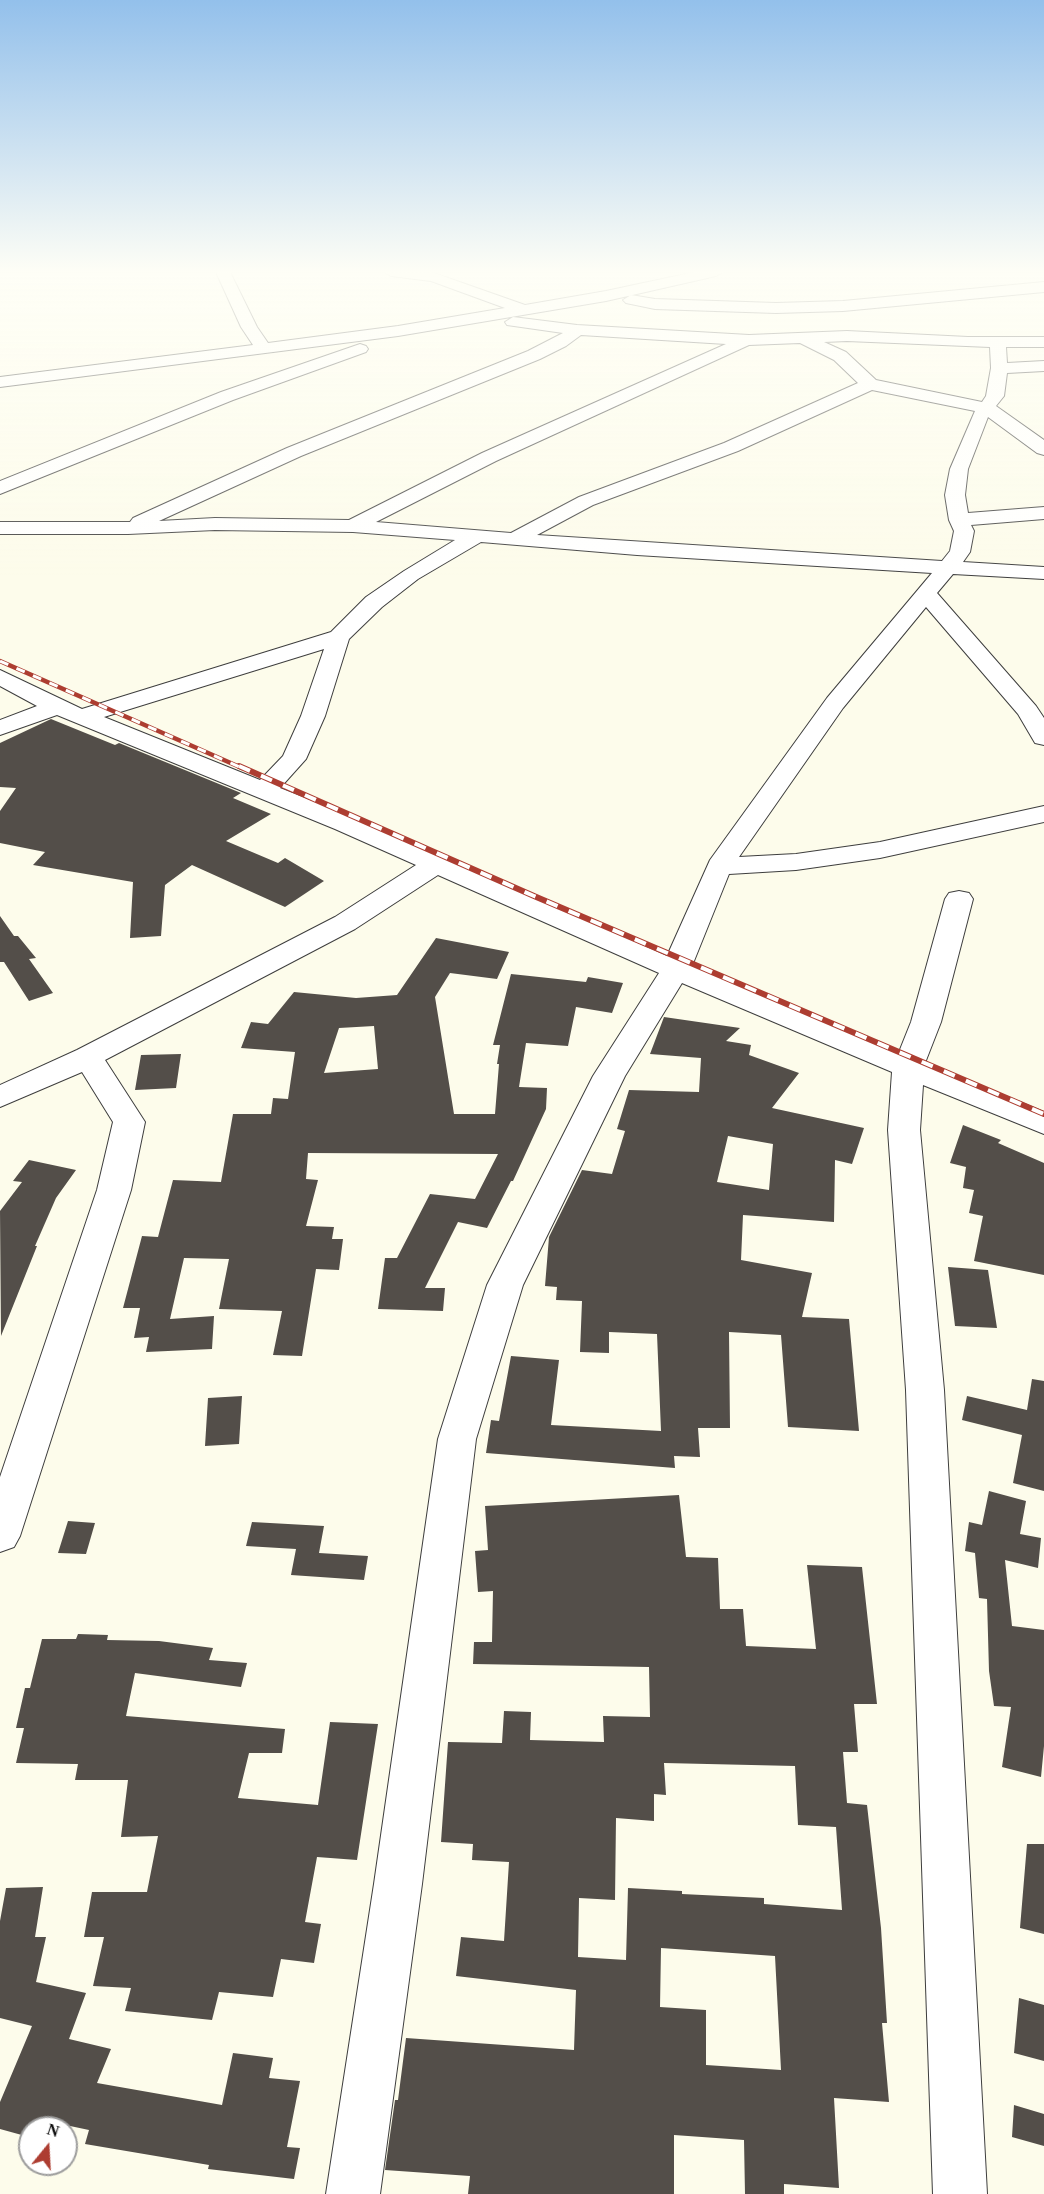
<!DOCTYPE html>
<style>
body{margin:0}
#map{position:relative;width:1044px;height:2194px;overflow:hidden;background:#fdfceb;font-family:Georgia,serif}
canvas{display:block}
.north{position:absolute;left:18px;top:2116px;width:60px;height:60px;box-sizing:border-box;background:#fff;border:2px solid #9d9d9d;border-radius:50%;rotate:18deg;font-size:16px;font-weight:700;line-height:24px;text-align:center;color:#0b0b0b}
.north::after{content:'';display:block;margin:auto;width:21px;height:27px;background:#ad3d31;clip-path:polygon(50% 0,100% 100%,50% 72%,0 100%)}
</style>
<div id="map">
<canvas width="1044" height="2194"></canvas>
<div class="north">N</div>
</div>
<script>
const c = document.querySelector('canvas').getContext('2d');
c.lineJoin = 'round';
function paint(path, color) { c.fillStyle = color; c.fill(path, 'evenodd'); }
const toPath = rows => new Path2D(rows.map(r => 'M' + r).join(''));
function trace(path, color, width, dash) { c.strokeStyle = color; c.lineWidth = width; c.lineCap = dash ? 'butt' : 'round'; c.setLineDash(dash || []); c.stroke(path); }
paint(toPath([
 [51,719,115,745,119,743,241,793,233,798,271,814,226,841,278,863,285,858,324,881,285,907,192,865,165,885,161,936,130,938,133,882,33,865,45,852,0,843,0,811,16,788,0,787,0,743],
 [0,916,14,936,18,936,36,958,29,959,53,993,29,1001,4,962,0,962],
 [436,938,509,952,497,979,450,973,435,997,454,1114,495,1114,499,1064,497,1064,500,1045,493,1045,511,974,586,982,588,977,623,983,612,1013,576,1007,568,1046,526,1043,519,1087,547,1088,546,1109,513,1181,511,1181,487,1228,458,1222,425,1288,445,1288,443,1311,378,1309,385,1258,397,1258,430,1194,475,1199,498,1154,308,1153,306,1179,318,1180,306,1226,334,1227,332,1239,343,1239,339,1270,316,1269,302,1356,273,1355,282,1311,219,1309,229,1259,184,1258,170,1319,214,1316,212,1349,146,1352,149,1337,134,1338,140,1308,123,1308,142,1236,158,1237,173,1180,221,1182,233,1114,271,1114,273,1098,288,1099,295,1052,241,1048,251,1022,268,1024,294,992,356,998,397,995],
 [374,1026,378,1069,324,1073,339,1028],
 [664,1017,740,1028,726,1041,751,1045,749,1055,799,1073,772,1108,864,1128,852,1164,835,1160,834,1222,743,1215,741,1260,812,1273,802,1317,849,1319,859,1431,788,1427,781,1335,729,1332,730,1428,698,1428,700,1457,674,1456,675,1468,486,1453,491,1420,499,1421,511,1356,559,1360,551,1425,661,1431,657,1334,609,1332,609,1353,580,1352,582,1301,556,1300,557,1287,545,1286,549,1237,582,1170,612,1174,625,1131,617,1129,629,1090,699,1092,701,1058,650,1054],
 [728,1136,773,1144,769,1190,717,1182],
 [181,1054,176,1088,135,1090,141,1055],
 [963,1125,1001,1140,998,1143,1044,1163,1044,1275,974,1261,983,1216,969,1213,974,1190,963,1188,966,1167,950,1163],
 [29,1160,76,1170,56,1198,35,1246,37,1246,1,1336,0,1211,22,1182,13,1181],
 [948,1267,988,1270,997,1328,955,1326],
 [1032,1379,1044,1381,1044,1491,1013,1483,1022,1435,962,1420,967,1396,1027,1410],
 [242,1396,239,1444,205,1446,208,1398],
 [989,1491,1026,1501,1020,1534,1041,1538,1038,1568,1005,1560,1012,1626,1044,1630,1044,1746,1041,1777,1002,1767,1011,1707,994,1706,989,1671,987,1599,979,1598,975,1553,965,1551,969,1522,982,1525],
 [679,1495,686,1557,718,1558,720,1609,743,1609,746,1646,816,1649,807,1565,862,1567,877,1704,854,1704,858,1752,843,1752,847,1803,867,1805,881,1928,887,2023,882,2023,889,2102,834,2098,839,2188,784,2184,784,2194,745,2194,744,2140,674,2135,674,2194,468,2194,470,2176,385,2170,395,2100,398,2100,406,2038,574,2050,576,1990,456,1976,461,1937,504,1941,509,1862,472,1860,473,1844,441,1842,448,1742,502,1743,504,1711,531,1712,530,1740,604,1742,603,1716,650,1717,649,1667,473,1664,474,1642,492,1642,493,1591,478,1592,475,1551,488,1550,485,1506],
 [664,1763,795,1766,798,1825,836,1827,842,1910,764,1904,764,1898,682,1894,682,1891,628,1888,626,1960,578,1957,579,1898,615,1900,616,1818,654,1821,654,1794,666,1795],
 [661,1948,775,1956,781,2070,706,2065,706,2010,660,2007],
 [68,1521,95,1523,86,1554,58,1553],
 [252,1522,324,1526,319,1553,368,1556,364,1580,291,1575,296,1549,246,1546],
 [78,1634,108,1635,107,1640,159,1641,213,1648,209,1660,247,1663,241,1687,135,1673,126,1716,285,1729,282,1753,249,1753,238,1798,318,1805,330,1722,378,1724,357,1860,317,1857,305,1922,321,1924,314,1963,281,1959,273,1997,219,1992,212,2020,125,2011,131,1988,93,1986,104,1937,84,1937,92,1892,147,1892,158,1836,121,1837,128,1780,75,1780,78,1764,16,1763,24,1728,16,1728,25,1688,30,1688,42,1639,76,1639],
 [1027,1844,1044,1844,1044,1934,1020,1928],
 [43,1887,35,1937,46,1937,36,1982,86,1993,69,2039,111,2049,97,2083,222,2105,233,2053,273,2058,269,2078,300,2081,287,2147,300,2148,294,2179,208,2169,209,2165,85,2144,89,2130,37,2119,33,2128,30,2128,29,2137,0,2129,0,2102,32,2026,0,2018,0,1921,6,1888],
 [1019,1998,1044,2005,1044,2061,1014,2053],
 [1014,2105,1044,2114,1044,2146,1012,2137]
]), '#534e49');
const minor = toPath([
 [216,272,230,272,257,327,268,343,398,326,505,308,431,281,391,276,384,272,434,273,525,305,606,291,695,272,723,272,716,276,606,301,398,336,0,387,0,377,253,345,241,327,216,272],
 [1044,282,1044,292,843,311,776,313,655,309,626,303,623,300,631,295,655,299,776,303,843,301,1044,282],
 [513,317,577,325,749,335,847,331,968,337,1044,337,1044,347,1006,347,1007,363,1044,361,1044,371,1007,373,1004,396,996,406,1044,440,1044,455,1037,453,988,417,968,469,965,495,968,513,1044,507,1044,519,971,525,974,531,970,552,963,562,1044,567,1044,579,953,574,937,593,1036,706,1044,718,1044,745,1035,743,1018,714,926,607,843,708,739,857,796,854,880,842,1044,806,1044,822,880,858,796,870,729,874,692,966,899,1052,911,1022,945,899,949,893,959,891,969,893,973,899,941,1022,925,1063,1044,1112,1044,1134,923,1085,920,1130,944,1390,987,2194,933,2194,906,1390,888,1130,892,1072,682,983,625,1076,523,1285,476,1439,422,1884,380,2194,326,2194,374,1884,438,1439,487,1285,593,1076,659,973,438,875,355,929,105,1060,145,1122,131,1190,20,1536,14,1547,0,1552,0,1477,97,1190,113,1122,82,1072,0,1107,0,1085,77,1050,335,917,416,865,335,829,57,715,0,735,0,720,37,706,0,686,0,670,82,709,331,632,366,597,404,571,455,540,353,532,215,530,128,534,0,534,0,522,130,522,133,518,287,448,528,351,563,333,507,325,505,322,513,317],
 [581,335,726,344,482,453,349,520,215,518,159,521,301,456,540,359,566,346,581,335],
 [847,341,990,347,991,368,986,396,982,402,876,380,846,352,824,342,847,341],
 [800,343,834,360,858,383,724,443,579,497,511,533,376,522,496,461,749,345,800,343],
 [872,390,975,411,950,469,945,495,949,520,954,531,950,551,942,561,537,535,593,505,738,451,872,390],
 [481,542,637,555,932,573,827,698,710,860,667,956,353,817,280,788,306,759,325,716,349,639,382,607,418,579,481,542],
 [324,649,301,716,283,756,260,780,104,717,324,649],
 [360,344,366,346,368,349,366,352,233,400,0,494,0,481,221,392,360,344]
]);
trace(minor, '#3e3e3e', 2);
paint(minor, '#fff');
const railFar1 = toPath([
 [0,661,242,768]
]);
const rail = toPath([
 [239,766,534,896,1044,1114]
]);
trace(railFar1, '#ad3d31', 4.5);
trace(rail, '#ad3d31', 6);
trace(railFar1, '#fff', 3, [9]);
trace(rail, '#fff', 4, [12]);
const sky = c.createLinearGradient(0, 0, 0, 579);
sky.addColorStop(0, '#93c0eb');
sky.addColorStop(0.47, '#fefef6');
sky.addColorStop(1, '#fefef600');
c.fillStyle = sky;
c.fillRect(0, 0, 1044, 579);
</script>
